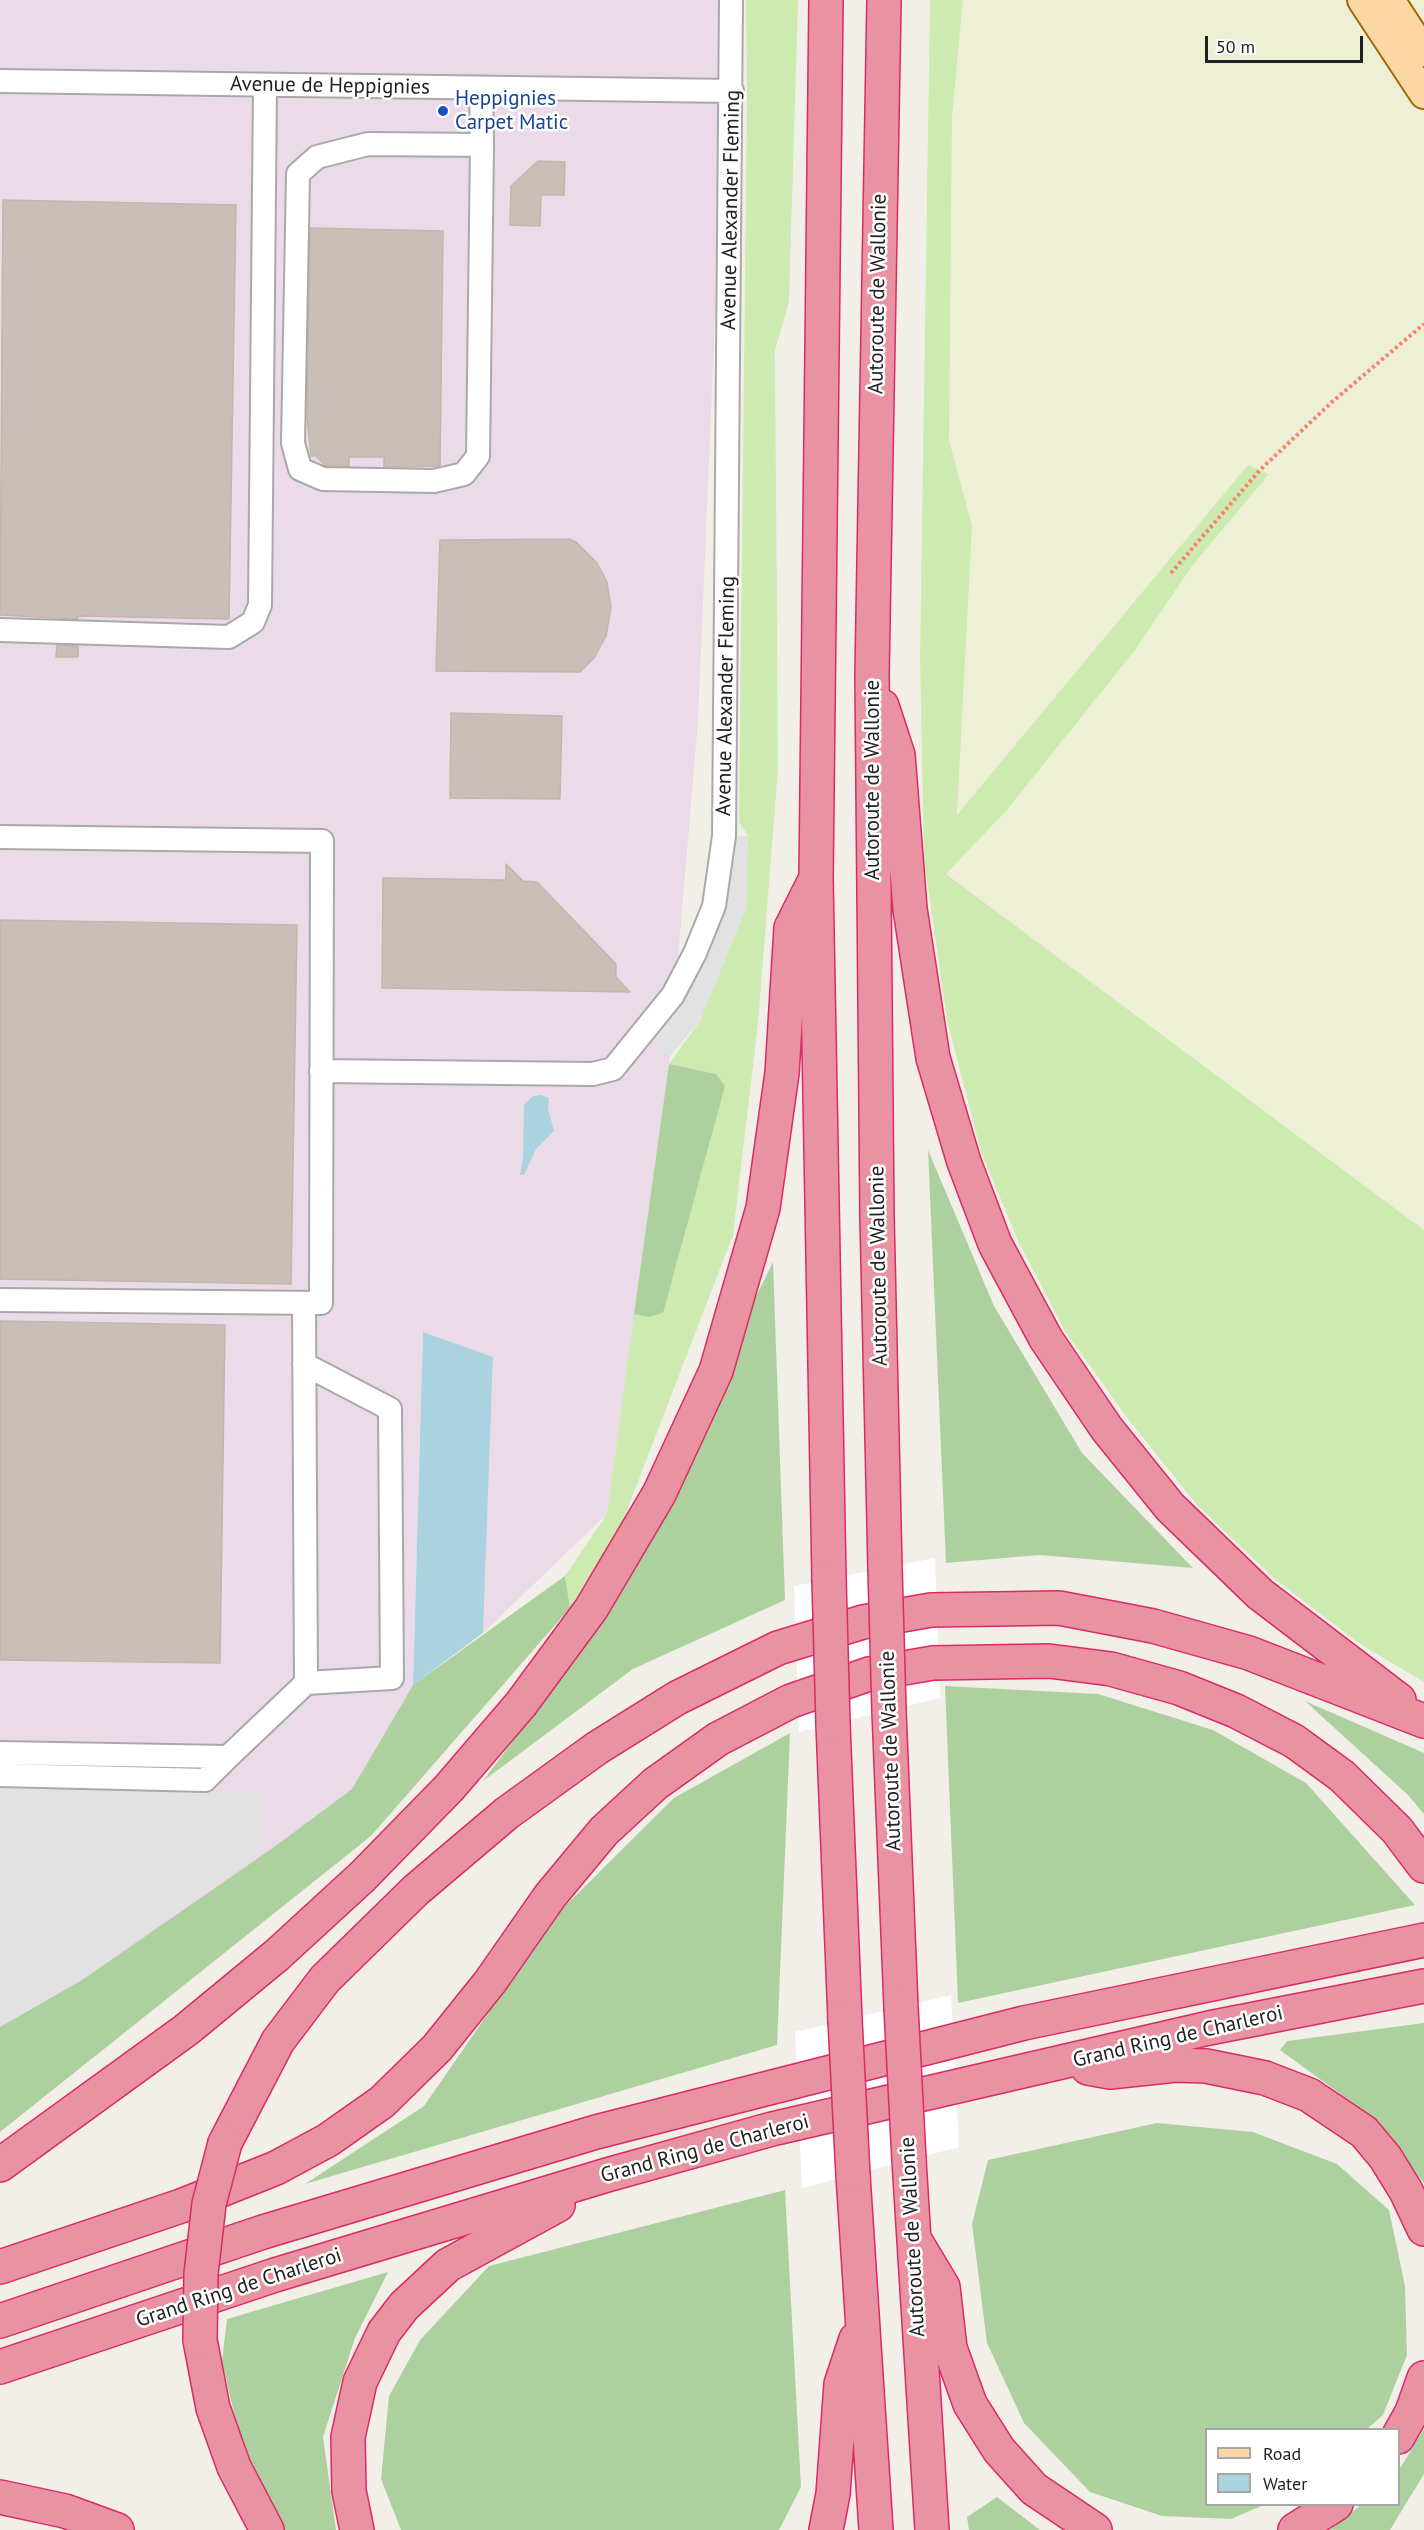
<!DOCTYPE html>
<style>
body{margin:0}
#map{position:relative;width:1424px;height:2530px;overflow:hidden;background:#f2efe9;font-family:"PT Sans",sans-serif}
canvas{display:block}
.legend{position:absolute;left:1205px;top:2428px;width:195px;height:78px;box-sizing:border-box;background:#fff;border:2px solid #a7a7a7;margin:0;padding:8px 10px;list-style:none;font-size:18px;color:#222}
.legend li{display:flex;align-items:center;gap:12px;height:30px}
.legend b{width:30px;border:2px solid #a7a7a7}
.scale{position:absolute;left:1205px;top:36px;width:158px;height:27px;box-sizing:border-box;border:3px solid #222;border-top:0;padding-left:8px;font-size:18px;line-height:21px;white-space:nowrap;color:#222;-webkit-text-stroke:4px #fff;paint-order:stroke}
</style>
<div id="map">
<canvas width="1424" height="2530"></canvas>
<ul class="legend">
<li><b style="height:8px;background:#fcd6a4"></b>Road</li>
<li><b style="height:16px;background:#aad3df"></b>Water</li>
</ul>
<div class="scale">50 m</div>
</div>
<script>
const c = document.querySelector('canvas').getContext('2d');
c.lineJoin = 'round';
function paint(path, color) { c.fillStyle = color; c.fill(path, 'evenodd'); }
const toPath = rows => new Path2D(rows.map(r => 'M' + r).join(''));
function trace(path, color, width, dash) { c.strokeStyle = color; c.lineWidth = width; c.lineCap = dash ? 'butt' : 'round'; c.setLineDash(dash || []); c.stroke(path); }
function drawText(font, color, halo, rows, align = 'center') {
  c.font = font + ' "PT Sans",sans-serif'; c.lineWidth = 5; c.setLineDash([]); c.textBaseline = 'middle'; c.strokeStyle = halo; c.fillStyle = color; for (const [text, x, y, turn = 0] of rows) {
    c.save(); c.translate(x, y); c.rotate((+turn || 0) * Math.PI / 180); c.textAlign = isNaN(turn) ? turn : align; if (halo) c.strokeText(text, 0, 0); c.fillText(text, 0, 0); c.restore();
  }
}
paint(toPath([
 [0,0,718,0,720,197,698,721,669,1064,607,1514,483,1633,493,1358,423,1332,413,1685,352,1789,274,1847,82,1980,0,2027]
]), '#ebdbe8');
paint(toPath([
 [963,0,1424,0,1424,1230,946,874,1006,811,1135,650,1192,566,1269,474,1248,466,957,816,972,526,949,440,952,117]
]), '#eef0d5');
paint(toPath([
 [746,0,798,0,789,302,775,350,778,769,758,1023,733,1235,619,1531,570,1608,565,1576,607,1514,634,1314,648,1317,716,1074,669,1064,700,1021,748,836,739,822,747,96],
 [930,0,963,0,952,117,949,440,972,526,957,815,1248,465,1269,474,1192,566,1135,650,1006,811,946,874,1424,1230,1424,1682,1360,1644,1276,1580,1197,1505,1128,1419,1065,1331,1019,1243,981,1152,947,1020,924,860,920,658]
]), '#cdebb0');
paint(toPath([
 [669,1064,716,1074,725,1086,663,1313,648,1317,634,1314],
 [928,1150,994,1306,1082,1453,1193,1568,1039,1555,946,1563],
 [773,1262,785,1600,633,1669,483,1781,583,1647],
 [565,1576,570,1608,371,1836,0,2132,0,2027,82,1980,274,1847,352,1789,413,1685],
 [945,1686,1098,1694,1213,1730,1306,1783,1415,1905,958,2003],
 [1305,1701,1424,1753,1424,1814,1408,1795],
 [790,1733,777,2045,305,2184,424,2106,556,1915,674,1798],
 [1424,2023,1424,2183,1361,2109,1280,2050,1287,2041],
 [1157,2123,1253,2132,1337,2164,1389,2210,1405,2286,1407,2355,1383,2415,1367,2429,1206,2430,1206,2504,1264,2505,1231,2519,1162,2516,1090,2492,1024,2423,987,2343,972,2224,988,2160],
 [785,2190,801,2487,779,2530,401,2530,381,2479,389,2396,420,2340,489,2266],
 [388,2272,355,2338,323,2437,336,2530,278,2530,266,2510,236,2422,222,2361,227,2319],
 [1424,2429,1424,2474,1390,2530,1330,2530,1361,2505,1398,2504,1399,2470],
 [997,2497,1040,2530,969,2530,967,2517]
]), '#add19e');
paint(toPath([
 [724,836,748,836,746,909,700,1021,669,1057,641,1035,695,953],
 [0,1786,262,1793,262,1851,83,1977,0,2025]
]), '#e2e2e2');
paint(toPath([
 [541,1095,549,1098,548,1108,554,1131,536,1149,524,1175,520,1175,523,1157,524,1105,533,1096],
 [423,1332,493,1357,483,1633,413,1685]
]), '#aad3df');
paint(toPath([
 [935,1558,940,1698,799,1732,794,1586],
 [951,1995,959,2147,802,2188,795,2032]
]), '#fff');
const building = toPath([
 [538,161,565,162,564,195,541,195,540,226,510,225,511,186,538,161],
 [3,200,236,205,229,619,78,616,78,619,0,615,3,200],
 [310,228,443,231,440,466,384,467,384,457,349,457,349,466,326,466,316,456,311,456,307,417,310,228],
 [569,539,576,542,597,563,607,582,611,607,606,636,594,658,580,672,436,671,440,540,569,539],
 [57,645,78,646,78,657,56,657,57,645],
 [451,713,562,716,560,799,450,798,451,713],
 [506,864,523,881,537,882,616,964,616,977,630,992,382,988,383,878,506,880,506,864],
 [0,920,297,925,291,1284,0,1279,0,920],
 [0,1321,225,1325,220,1663,0,1660,0,1321]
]);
paint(building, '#c7bfb8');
trace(building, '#c4b6ab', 1.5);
const minor = toPath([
 [0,81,732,91],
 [481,88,482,145,478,456,464,474,434,481,323,479,300,469,293,443,298,174,317,157,368,144,482,145],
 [0,630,229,637,253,622,260,605,265,86],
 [0,837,322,841,321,1303,0,1300],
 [321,1071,593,1074,613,1069,673,995,695,953,714,906,724,836,731,0],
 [304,1364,390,1409,392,1678,306,1683],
 [0,1753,228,1757,306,1683,304,1303],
 [0,1775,205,1780,228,1757]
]);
const major = toPath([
 [1362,0,1424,94],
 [1390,0,1424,52]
]);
const highway = toPath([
 [826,0,816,878,829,1579],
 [884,0,872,675,877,1216,885,1568],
 [882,706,898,755,910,909,933,1058,964,1162,995,1244,1046,1339,1107,1429,1170,1507,1260,1594,1399,1700],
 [889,1711,901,2007],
 [833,1724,845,2020],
 [1088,2068,1110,2072,1176,2065,1206,2066,1265,2078,1309,2095,1364,2132,1385,2157,1406,2191,1424,2229],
 [225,2143,278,2041,325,1979,416,1890,507,1813,597,1748,677,1698,778,1648,863,1622,931,1610,1059,1608,1153,1626,1249,1653,1424,1721],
 [909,2160,932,2530],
 [0,2165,186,2030,277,1955,362,1877,449,1788,521,1704,591,1609,659,1494,716,1371,763,1208,782,1073,791,928,816,878],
 [853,2175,876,2530],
 [916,2242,943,2287,950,2348,970,2404,999,2450,1034,2489,1095,2530],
 [0,2267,181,2206,276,2168,328,2140,382,2102,437,2048,490,1982,550,1896,604,1831,655,1784,718,1739,791,1701,869,1674,933,1663,1049,1661,1111,1669,1179,1688,1236,1711,1294,1741,1342,1776,1397,1830,1424,1866],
 [0,2321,263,2232,596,2132,1024,2023,1424,1940],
 [200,2340,213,2408,234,2467,267,2530],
 [0,2367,275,2275,607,2175,772,2129,1209,2028,1424,1986],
 [1398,2437,1412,2412,1424,2378],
 [0,2497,65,2511,117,2530],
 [357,2530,349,2491,348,2437,360,2382,384,2332,404,2306,448,2265,558,2205],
 [826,2530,833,2494,841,2384,856,2339],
 [1295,2530,1336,2504]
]);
trace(minor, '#a9a9a9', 26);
trace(major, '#a06b00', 32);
trace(highway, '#dc2a67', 36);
trace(toPath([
 [1171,573,1260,470,1332,402,1424,324]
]), '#fa8072', 4, [3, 3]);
trace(minor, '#fff', 22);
trace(major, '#fcd6a4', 28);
trace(highway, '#e892a2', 33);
const highwayBridge = toPath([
 [885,1568,889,1711],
 [829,1579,833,1724],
 [901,2007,909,2160],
 [845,2020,853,2175],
 [200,2340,201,2274,209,2204,225,2143]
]);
trace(highwayBridge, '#dc2a67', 36, []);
trace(highwayBridge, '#e892a2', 33);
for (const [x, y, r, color] of [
 [443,111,6,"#1a4fb4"]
]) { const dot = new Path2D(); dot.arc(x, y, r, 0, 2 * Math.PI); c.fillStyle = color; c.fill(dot); trace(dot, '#fff', 2); }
drawText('21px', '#222', '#fff', [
 ["Avenue de Heppignies",330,86,1],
 ["Avenue Alexander Fleming",731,210,-89],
 ["Autoroute de Wallonie",878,294,-89],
 ["Avenue Alexander Fleming",726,696,-89],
 ["Autoroute de Wallonie",873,780,-90],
 ["Autoroute de Wallonie",879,1266,-91],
 ["Autoroute de Wallonie",891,1751,-92],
 ["Grand Ring de Charleroi",1178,2037,-13],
 ["Grand Ring de Charleroi",705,2149,-15],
 ["Autoroute de Wallonie",913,2237,-93],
 ["Grand Ring de Charleroi",239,2288,-18]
]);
drawText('21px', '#164399', '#fff', [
 ["Heppignies",455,99],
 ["Carpet Matic",455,123]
], 'left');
</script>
